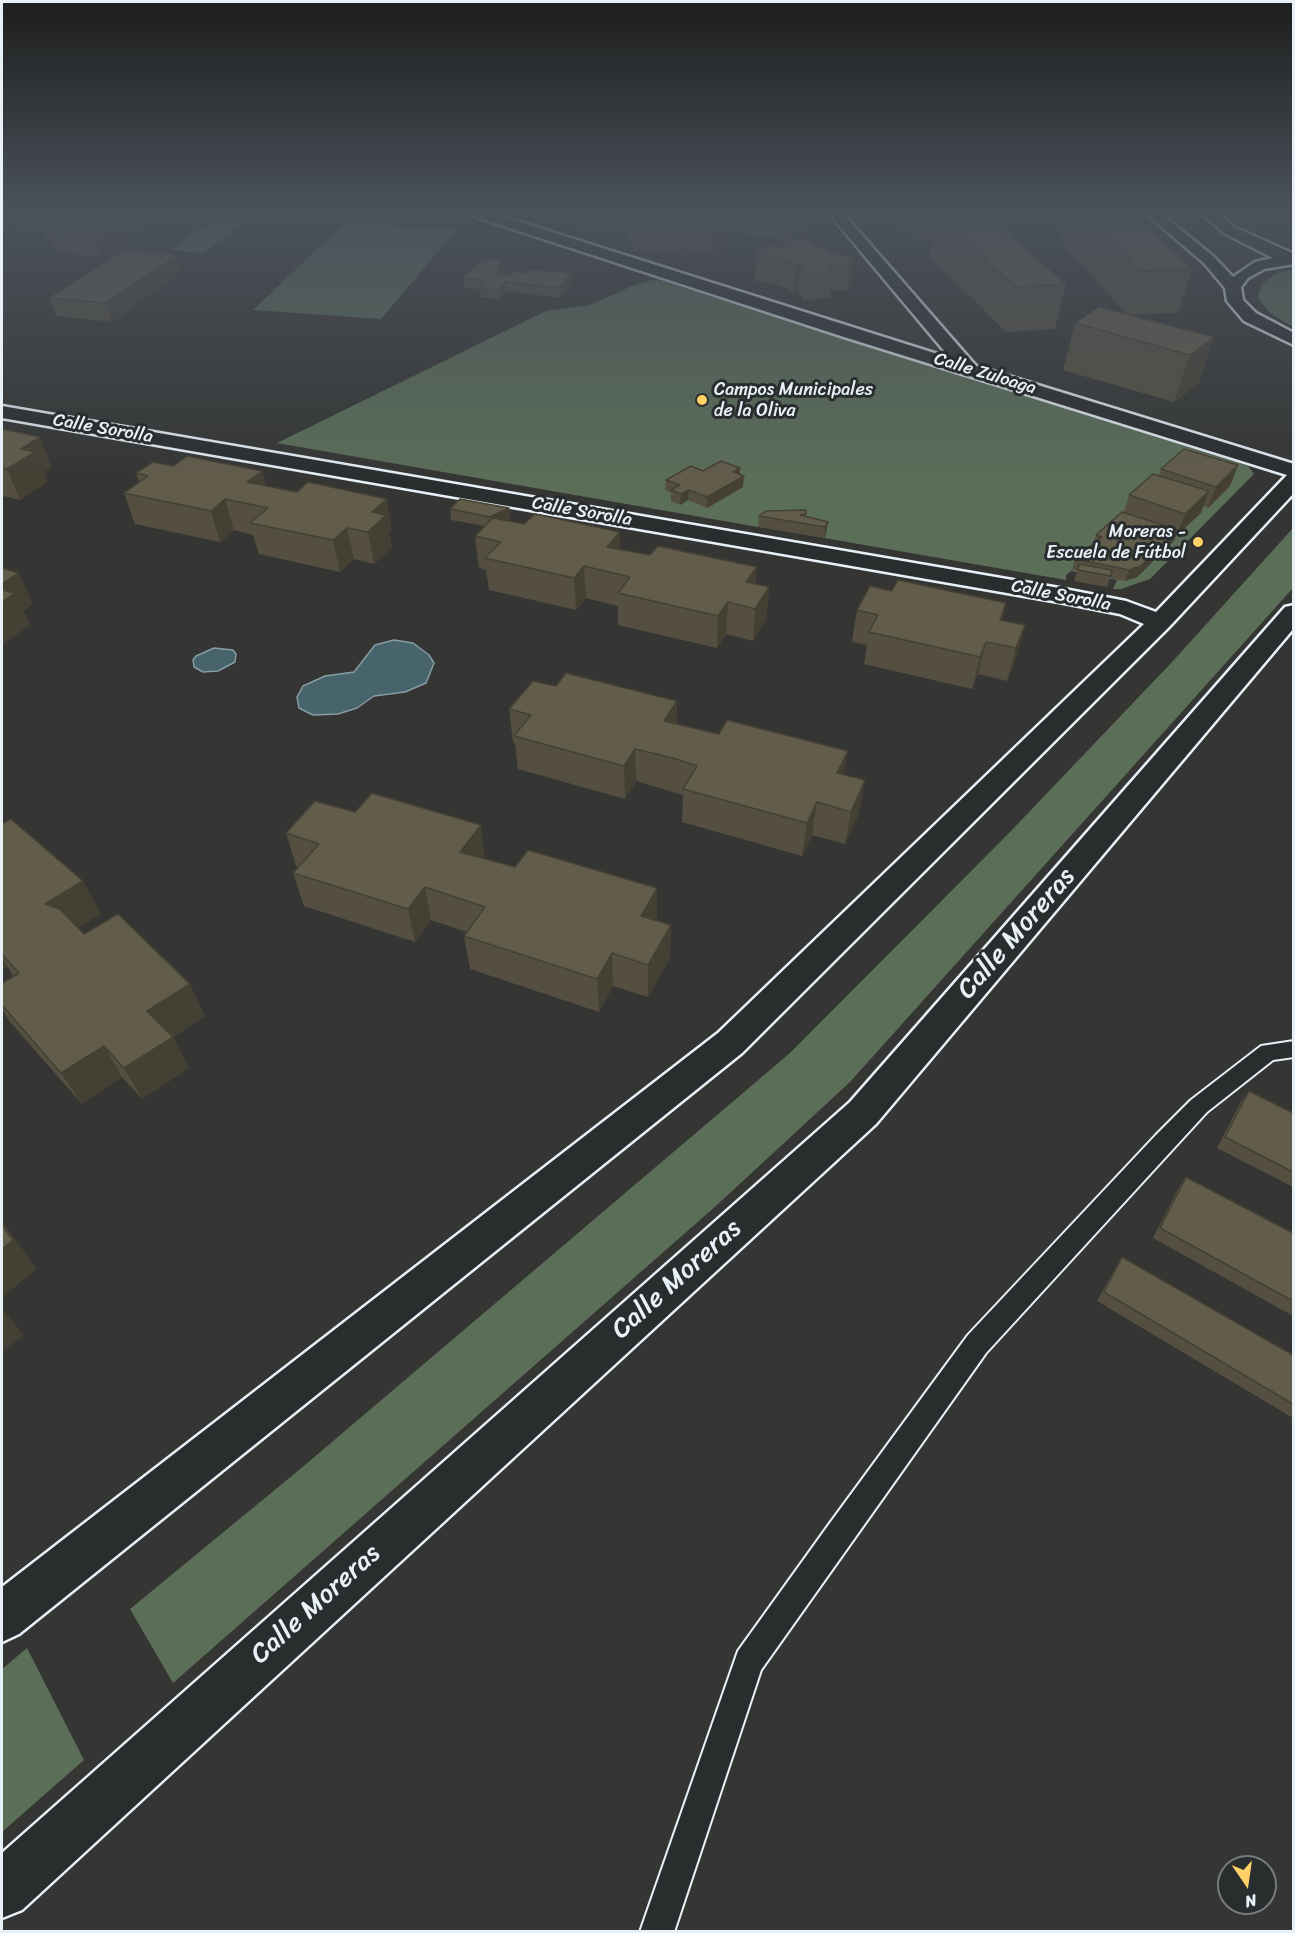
<!DOCTYPE html>
<meta charset="utf-8">
<style>
body{margin:0}
#map{position:relative;width:1295px;height:1933px;overflow:hidden;background:#353634;font-family:Sriracha,sans-serif}
canvas{display:block}
.frame{position:absolute;inset:0;border:3px solid #e8f1f8;pointer-events:none}
.north{position:absolute;left:1217px;top:1855px;width:60px;height:60px;box-sizing:border-box;background:#2a2d2e;border:2px solid #767b7f;border-radius:50%;rotate:167deg;font-size:16px;font-weight:700;line-height:24px;text-align:center;color:#e8f1f8}
.north::after{content:'';display:block;margin:auto;width:21px;height:27px;background:#ffd166;clip-path:polygon(50% 0,100% 100%,50% 72%,0 100%)}
</style>
<div id="map">
<canvas width="1295" height="1933"></canvas>
<div class="frame"></div>
<div class="north">N</div>
</div>
<script>
const c = document.querySelector('canvas').getContext('2d');
c.lineJoin = 'round';
function paint(path, color) { c.fillStyle = color; c.fill(path, 'evenodd'); }
const toPath = rows => new Path2D(rows.map(r => 'M' + r).join(''));
function trace(path, color, width, dash) { c.strokeStyle = color; c.lineWidth = width; c.lineCap = dash ? 'butt' : 'round'; c.setLineDash(dash || []); c.stroke(path); }
function drawText(font, color, halo, rows, align = 'center') {
  c.font = font + ' Sriracha,sans-serif'; c.lineWidth = 6; c.setLineDash([]); c.textBaseline = 'middle'; c.strokeStyle = halo; c.fillStyle = color; for (const [text, x, y, turn = 0] of rows) {
    c.save(); c.translate(x, y); c.rotate((+turn || 0) * Math.PI / 180); c.textAlign = isNaN(turn) ? turn : align; if (halo) c.strokeText(text, 0, 0); c.fillText(text, 0, 0); c.restore();
  }
}
paint(toPath([
 [211,211,283,211,271,219,205,215],
 [210,222,243,224,203,253,169,250],
 [345,223,457,229,381,319,253,310],
 [1293,269,1294,269,1293,327,1270,313,1258,298,1261,284,1276,274],
 [656,279,1248,466,1254,474,1150,579,1121,589,1113,589,1117,580,1071,571,1066,575,1066,580,824,538,826,534,765,522,758,527,277,443,546,311,590,305,632,286],
 [1293,528,1293,588,850,1082,717,1205,173,1683,130,1609,299,1470,790,1053,1010,832,1173,661],
 [27,1648,84,1760,2,1832,2,1669]
]), '#5b6e58');
const water = toPath([
 [394,640,413,643,429,655,434,663,426,683,405,692,374,696,357,708,338,714,313,715,299,708,297,697,303,686,325,676,354,672,375,645,394,640],
 [214,648,233,650,236,654,235,662,218,671,203,672,194,667,193,660,196,656,214,648]
]);
paint(water, '#47636b');
trace(water, '#879ca3', 1.5);
const service = toPath([
 [1294,1041,1294,1057,1273,1060,1207,1112,986,1353,761,1670,674,1932,640,1932,738,1651,830,1523,968,1335,1156,1135,1191,1100,1261,1046,1294,1041]
]);
const minor = toPath([
 [465,211,485,211,950,358,827,211,841,211,976,366,1294,464,1294,493,1169,627,742,1053,19,1634,2,1642,2,1587,718,1033,1144,624,1120,614,1059,602,2,418,2,406,1059,588,1126,601,1156,612,1287,475,844,337,467,214,465,211],
 [1143,211,1158,211,1214,257,1233,277,1255,262,1273,258,1224,233,1199,211,1214,211,1234,227,1294,254,1294,264,1264,269,1248,278,1241,287,1243,300,1256,313,1294,333,1294,345,1244,321,1227,301,1225,288,1204,263,1143,211],
 [1294,605,1294,628,876,1124,22,1910,2,1918,2,1853,850,1102,1285,607,1294,605]
]);
trace(service, '#e8f1f8', 4);
trace(minor, '#e8f1f8', 5);
paint(service, '#2a2d2e');
paint(minor, '#2a2d2e');
paint(toPath([
 [12,211,149,226,100,257,63,253,62,249,55,249,52,240,46,239,44,232,15,229,8,212],
 [567,211,804,211,807,237,799,240,816,248,836,255,855,257,852,283,846,291,831,290,830,298,803,300,798,290,793,292,776,284,755,281,756,255,782,246,783,241,776,238,749,237,728,240,728,248,711,255,689,249,636,250,628,240,628,231,607,227,574,228,568,219],
 [886,211,965,211,965,213,1066,284,1055,329,1006,332,929,257,932,241,915,241],
 [1048,211,1127,211,1192,269,1178,313,1128,315,1060,241,1063,226,1062,226],
 [1272,211,1293,211,1293,215,1285,219],
 [177,255,182,272,112,322,56,316,49,298],
 [505,270,503,272,503,274,572,283,560,298,507,291,499,299,481,297,480,289,464,288,463,278],
 [1075,323,1214,337,1198,384,1174,402,1063,370],
 [2,429,52,467,44,472,47,482,20,500,4,496,2,498],
 [1238,465,1230,486,1208,508,1203,506,1201,513,1177,535,1176,535,1174,541,1137,577,1125,581,1110,578,1107,587,1074,581,1077,571,1072,570,1075,559,1093,545,1096,535,1124,512,1129,495,1159,475,1161,469],
 [174,466,262,471,266,486,392,530,389,532,392,547,374,564,354,559,340,572,259,554,253,535,234,530,220,542,135,524,124,493,139,482,136,473],
 [740,468,740,475,743,487,707,508,688,500,680,505,671,501,671,493,665,490,666,480,703,471],
 [450,509,510,519,506,521,769,587,766,619,753,641,726,634,717,648,618,625,618,606,586,598,576,610,489,590,486,570,479,568,475,536,485,526,451,520],
 [759,516,806,517,828,522,826,533,824,538,758,527],
 [1006,603,1002,620,1025,625,1016,658,1007,681,978,674,972,689,864,664,867,645,852,642,857,610],
 [509,709,677,724,844,774,859,813,845,844,812,835,802,856,682,822,683,795,636,781,625,799,518,769,515,743,513,742],
 [2,824,101,914,78,927,84,934,205,1016,173,1037,189,1068,142,1099,122,1077,82,1104,10,1022,2,1009,2,983,13,976,7,966,2,970],
 [286,833,485,858,485,859,671,925,670,958,648,997,613,986,599,1012,470,969,464,936,467,932,431,920,415,942,304,906,293,873,298,867,296,866],
 [1249,1091,1293,1113,1293,1187,1217,1148,1241,1102],
 [1186,1177,1293,1233,1293,1316,1153,1238,1179,1187],
 [1122,1257,1293,1355,1293,1418,1097,1301,1116,1267]
]), '#544f40');
paint(toPath([
 [141,211,144,211,149,226,100,257,95,239],
 [1288,211,1293,211,1293,215,1285,219],
 [809,212,807,237,790,243,792,218],
 [750,213,749,237,728,240,728,248,711,255,712,230,718,220,722,216],
 [177,255,182,272,112,322,106,303],
 [855,257,852,283,846,291,849,265],
 [504,261,505,270,503,272,503,277,498,283,497,267],
 [801,264,798,290,793,292,795,266],
 [572,273,572,283,560,298,559,288],
 [506,282,507,291,499,299,499,289],
 [1214,337,1198,384,1174,402,1190,355],
 [40,437,52,467,44,472,47,482,20,500,7,469,21,449],
 [1238,465,1230,486,1208,508,1216,487],
 [740,468,740,479,744,476,743,487,707,508,707,497,733,472],
 [262,471,270,501,247,482],
 [689,490,688,500,680,505,681,494],
 [1209,491,1201,513,1177,535,1185,514],
 [225,499,234,530,220,542,211,511],
 [387,499,392,530,389,532,392,547,374,564,368,532,372,512],
 [509,508,510,519,492,528,490,517],
 [828,522,826,533,824,538,825,527],
 [347,528,354,559,340,572,333,540],
 [1178,530,1174,541,1137,577,1125,581,1129,570],
 [620,532,621,563,607,547],
 [584,566,586,598,576,610,574,578],
 [757,567,754,598,746,582],
 [19,573,33,604,24,611,30,625,2,645,2,584],
 [769,587,766,619,753,641,755,609],
 [728,602,726,634,717,648,718,616],
 [1025,625,1016,658,1007,681,1016,648],
 [986,642,978,674,972,689,980,657],
 [677,701,677,734,664,721],
 [635,749,636,781,625,799,624,766],
 [848,751,842,784,837,773],
 [865,780,859,813,845,844,851,812],
 [817,802,812,835,802,856,807,823],
 [481,825,485,858,466,885,460,852],
 [83,881,101,914,63,936,45,904],
 [425,887,431,920,415,942,408,909],
 [657,888,657,921,641,916],
 [671,925,670,958,648,997,648,965],
 [612,953,613,986,599,1012,597,979],
 [2,957,7,966,2,970],
 [190,984,205,1016,173,1037,189,1068,142,1099,124,1068,147,1011],
 [104,1046,122,1077,82,1104,61,1073],
 [2,1221,37,1269,2,1297],
 [2,1309,24,1335,2,1352]
]), '#454034');
const building = toPath([
 [12,211,141,211,95,239,57,236,63,232,49,231,62,224,40,222,51,216,8,212,12,211],
 [643,211,804,211,809,212,792,218,777,214,750,213,722,216,718,220,729,223,712,230,690,224,636,225,628,215,644,214,643,211],
 [1080,211,1127,211,1192,269,1141,271,1080,211],
 [983,212,1066,284,1016,287,936,215,983,212],
 [809,239,816,248,820,247,836,253,831,254,855,257,849,265,827,263,833,272,806,273,801,264,795,266,778,258,756,255,765,245,778,247,786,245,783,241,809,239],
 [124,250,177,255,106,303,49,298,124,250],
 [487,259,504,261,497,267,502,268,497,274,511,275,514,271,528,273,531,270,572,273,559,288,506,282,499,289,480,288,486,281,463,278,479,262,487,259],
 [1099,307,1214,337,1190,355,1075,323,1099,307],
 [2,429,40,437,21,449,35,452,7,469,2,468,2,429],
 [1184,449,1238,465,1216,487,1161,469,1184,449],
 [187,456,262,471,247,482,297,492,308,482,387,499,372,512,386,515,368,532,347,528,333,540,250,523,268,508,225,499,211,511,124,493,148,476,136,473,153,462,174,466,187,456],
 [721,461,740,468,733,472,744,476,707,497,689,490,681,494,671,490,680,485,666,480,691,466,703,471,721,461],
 [1153,474,1209,491,1185,514,1129,495,1153,474],
 [460,499,509,508,490,517,450,509,460,499],
 [806,510,806,514,800,515,828,522,825,527,759,516,766,511,806,510],
 [1122,512,1178,530,1141,566,1129,570,1075,559,1102,537,1096,535,1122,512],
 [535,514,620,532,607,547,650,555,658,546,757,567,746,582,769,587,755,609,728,602,718,616,618,593,630,577,584,566,574,578,485,558,501,542,475,536,493,518,524,524,535,514],
 [1079,564,1112,570,1111,576,1078,570,1079,564],
 [2,568,19,573,2,584,2,568],
 [898,580,1006,603,1000,620,1025,625,1016,648,986,642,980,657,869,632,878,615,857,610,870,586,892,591,898,580],
 [2,590,15,593,2,602,2,590],
 [566,673,677,701,664,721,719,734,727,720,848,751,837,773,865,780,851,812,817,802,807,823,683,789,697,766,673,758,635,749,624,766,514,736,531,715,509,709,533,681,556,686,566,673],
 [372,793,481,825,460,852,515,867,528,850,657,888,641,916,671,925,648,965,612,953,597,979,464,936,485,907,425,887,408,909,293,873,319,844,286,833,315,801,355,812,372,793],
 [11,819,83,881,45,904,60,909,84,934,118,914,190,984,147,1011,173,1037,124,1068,104,1046,61,1073,2,1005,2,983,19,973,2,954,2,824,11,819],
 [1249,1091,1293,1113,1293,1172,1225,1137,1249,1091],
 [1186,1177,1293,1233,1293,1301,1160,1228,1186,1177],
 [2,1225,13,1240,2,1249,2,1225],
 [1122,1257,1293,1355,1293,1404,1104,1292,1122,1257]
]);
paint(building, '#625c4b');
trace(building, '#454034', 1.5);
const sky = c.createLinearGradient(0, 0, 0, 481);
sky.addColorStop(0, '#1d1e1d');
sky.addColorStop(0.44, '#4b525c');
sky.addColorStop(1, '#4b525c00');
c.fillStyle = sky;
c.fillRect(0, 0, 1295, 481);
for (const [x, y, r, color] of [
 [702,400,6,"#ffd166"],
 [1198,542,6,"#ffd166"]
]) { const dot = new Path2D(); dot.arc(x, y, r, 0, 2 * Math.PI); c.fillStyle = color; c.fill(dot); trace(dot, '#2a2d2e', 2); }
drawText('18px', '#e8f1f8', '#2a2d2e', [
 ["Calle Zuloaga",985,374,17],
 ["Calle Sorolla",103,429,10],
 ["Calle Sorolla",582,512,10],
 ["Calle Sorolla",1061,596,11]
]);
drawText('18px', '#e8f1f8', '#2a2d2e', [
 ["Campos Municipales",714,390],
 ["de la Oliva",714,411],
 ["Moreras -",1186,532,"right"],
 ["Escuela de Fútbol",1186,553,"right"]
], 'left');
drawText('27px', '#e8f1f8', '#2a2d2e', [
 ["Calle Moreras",1017,934,-49],
 ["Calle Moreras",677,1280,-42],
 ["Calle Moreras",316,1605,-42]
]);
</script>
